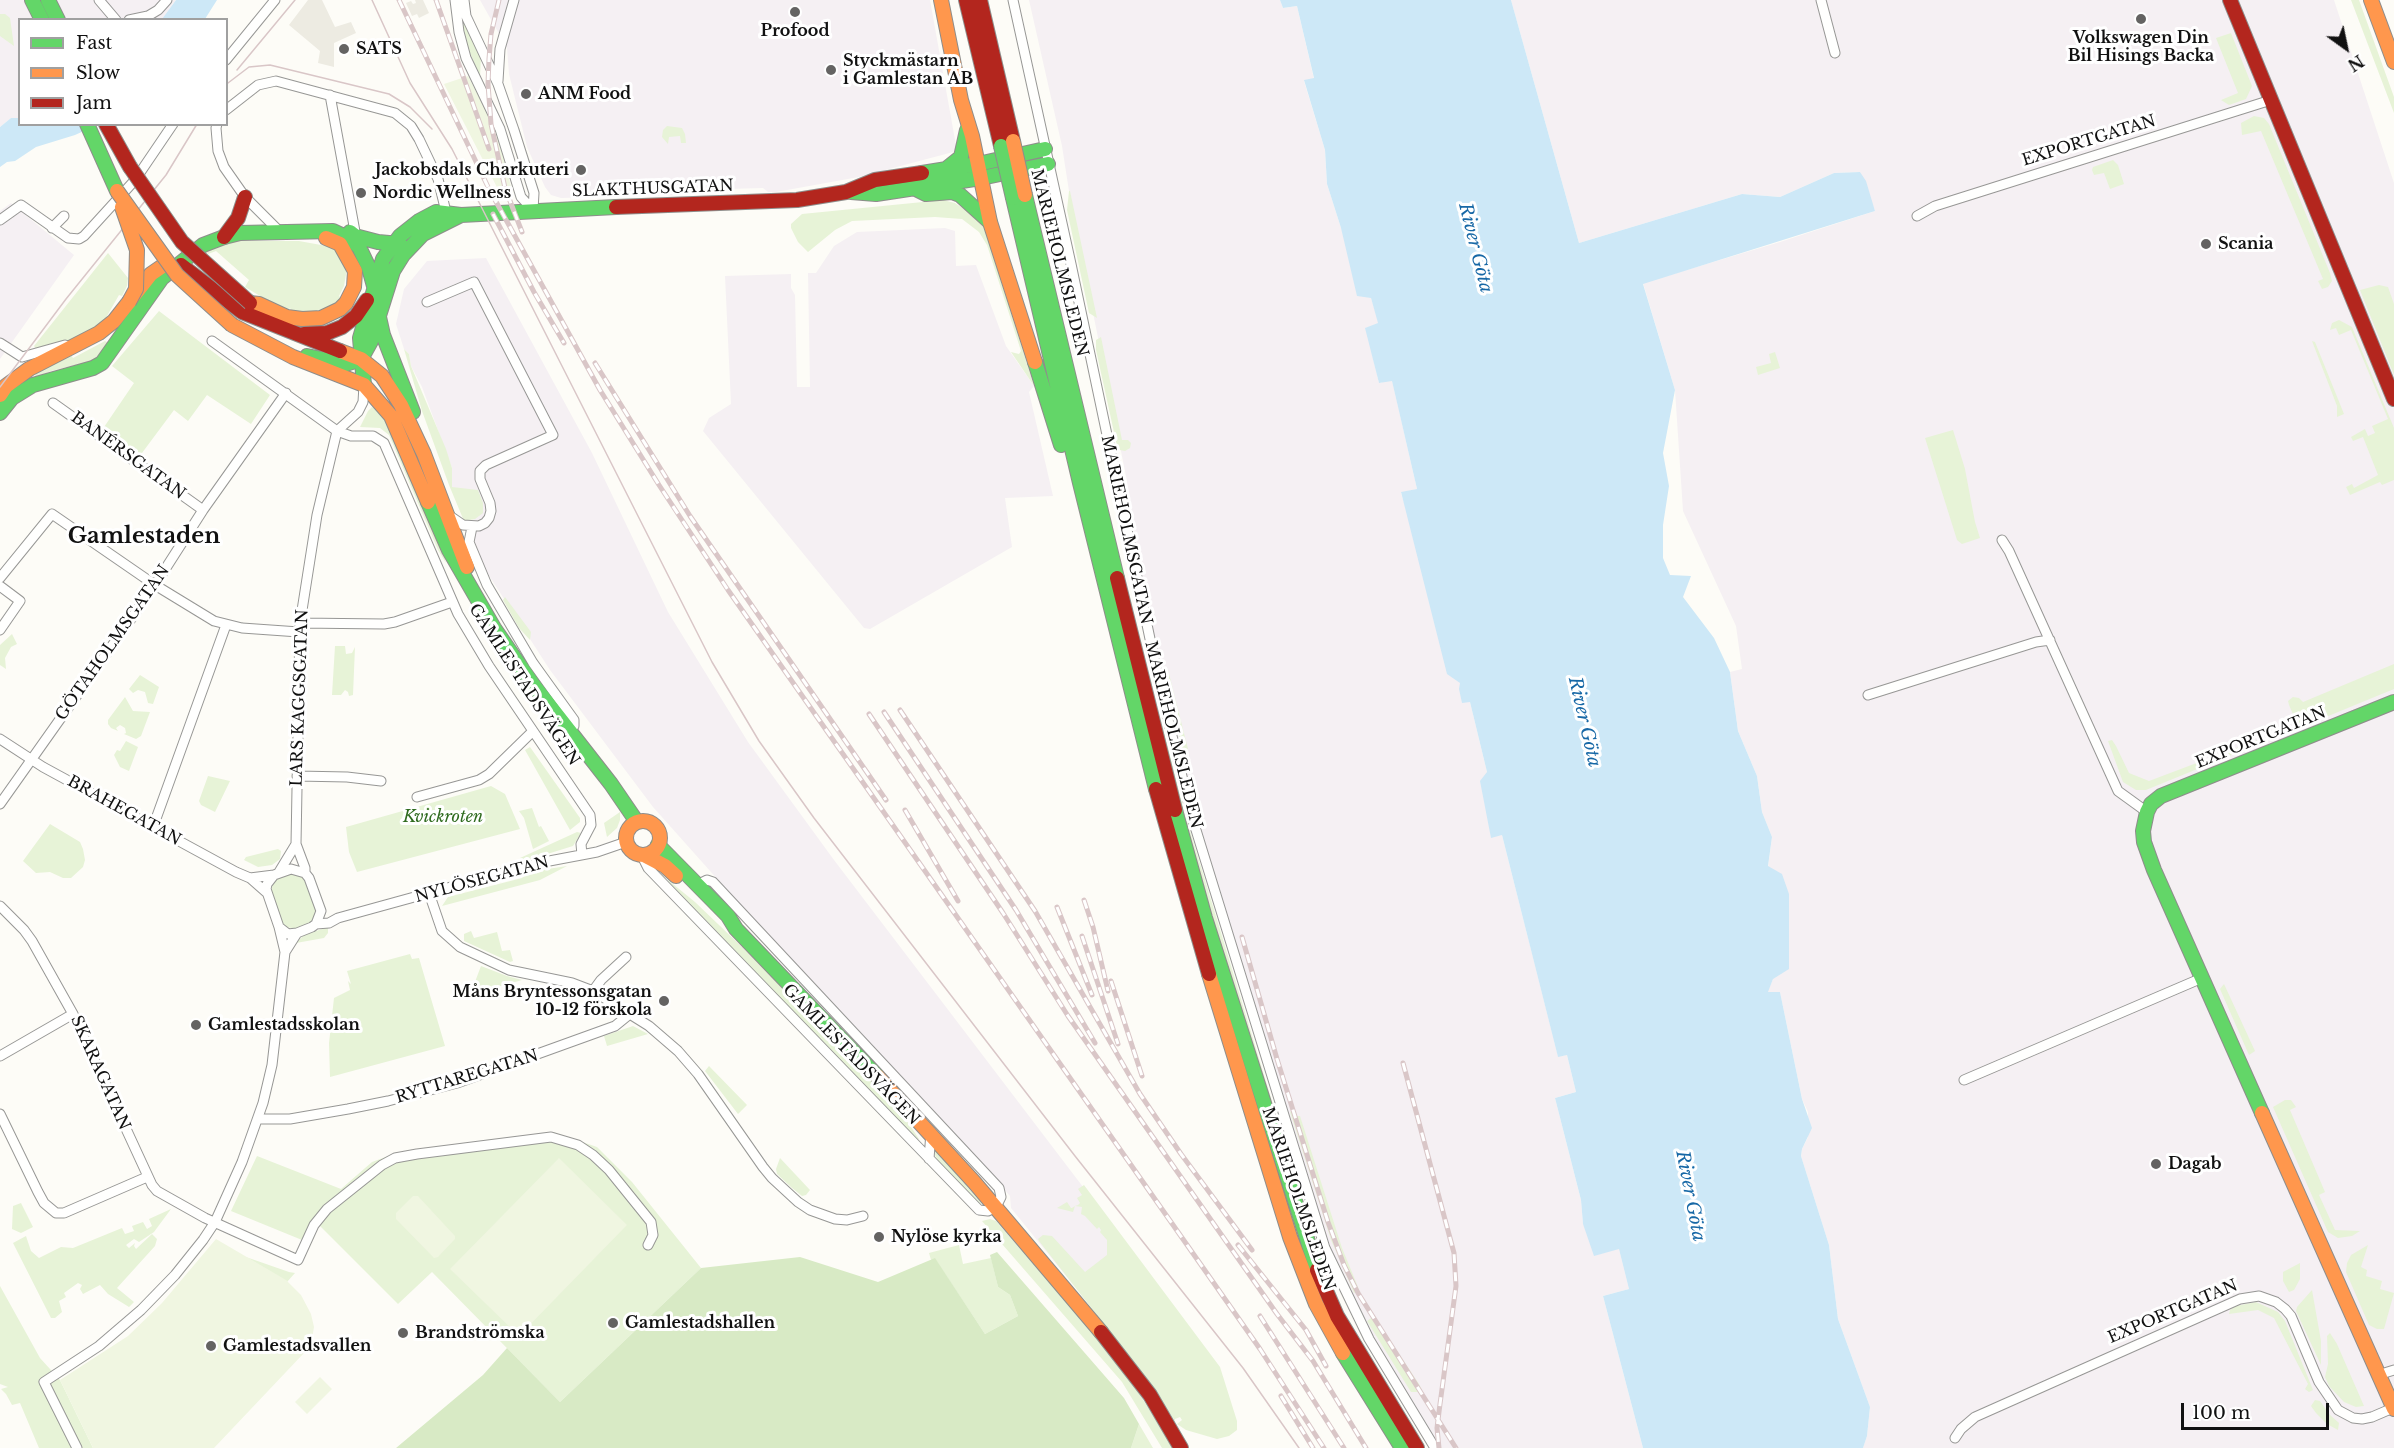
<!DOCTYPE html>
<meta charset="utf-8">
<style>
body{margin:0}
#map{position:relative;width:2394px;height:1448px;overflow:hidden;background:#fdfcf7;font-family:"Libre Baskerville",serif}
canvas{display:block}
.legend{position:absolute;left:18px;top:18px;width:210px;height:108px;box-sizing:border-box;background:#fff;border:2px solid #a0a0a0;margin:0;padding:8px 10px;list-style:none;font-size:18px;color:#111}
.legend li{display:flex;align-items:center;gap:12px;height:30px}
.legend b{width:30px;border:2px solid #a0a0a0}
.north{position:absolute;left:2316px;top:18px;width:60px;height:60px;-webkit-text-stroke:4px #fff;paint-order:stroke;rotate:147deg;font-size:16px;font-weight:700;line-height:24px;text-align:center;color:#111}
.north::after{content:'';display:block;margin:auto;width:21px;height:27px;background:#111;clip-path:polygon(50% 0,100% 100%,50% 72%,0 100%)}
.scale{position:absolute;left:2181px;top:1403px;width:148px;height:27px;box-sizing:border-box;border:3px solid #111;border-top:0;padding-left:8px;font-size:18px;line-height:21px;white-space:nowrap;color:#111;-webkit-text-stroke:4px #fff;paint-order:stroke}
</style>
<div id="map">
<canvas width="2394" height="1448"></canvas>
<ul class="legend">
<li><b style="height:8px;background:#63d668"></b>Fast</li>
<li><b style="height:8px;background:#ff974d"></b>Slow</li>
<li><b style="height:8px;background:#b3261e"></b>Jam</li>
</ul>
<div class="north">N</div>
<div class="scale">100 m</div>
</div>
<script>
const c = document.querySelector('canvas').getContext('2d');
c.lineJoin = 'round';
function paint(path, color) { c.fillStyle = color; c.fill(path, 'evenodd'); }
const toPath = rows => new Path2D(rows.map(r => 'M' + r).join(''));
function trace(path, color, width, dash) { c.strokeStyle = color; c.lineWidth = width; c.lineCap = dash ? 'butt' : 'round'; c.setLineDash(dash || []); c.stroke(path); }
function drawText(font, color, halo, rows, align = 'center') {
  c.font = font + ' "Libre Baskerville",serif'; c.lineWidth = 6; c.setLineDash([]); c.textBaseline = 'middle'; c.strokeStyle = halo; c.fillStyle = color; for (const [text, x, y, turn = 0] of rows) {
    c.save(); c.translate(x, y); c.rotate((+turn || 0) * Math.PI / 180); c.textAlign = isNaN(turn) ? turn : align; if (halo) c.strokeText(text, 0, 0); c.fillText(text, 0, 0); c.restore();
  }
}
paint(toPath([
 [0,0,176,0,162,19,20,20,19,118,11,118,0,127],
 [480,0,930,0,957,151,859,177,776,192,768,192,763,188,727,189,722,194,561,198,551,195,545,187,527,147,509,74,507,48],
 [1029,0,1280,0,1283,8,1297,6,1314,79,1304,81,1325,150,1327,184,1341,228,1371,298,1379,323,1366,328,1379,383,1392,380,1417,489,1401,493,1460,683,1470,702,1487,772,1491,837,1502,835,1558,1056,1567,1055,1576,1092,1555,1098,1581,1200,1583,1224,1619,1249,1629,1289,1603,1296,1643,1448,1439,1448,1372,1338,1328,1247,1195,816,1156,654,1128,501,1127,481,1071,204,1062,146],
 [1511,0,2334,0,2394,183,2394,1448,1863,1448,1867,1436,1870,1407,1838,1319,1829,1245,1801,1156,1802,1149,1808,1137,1808,1112,1802,1099,1780,992,1767,993,1773,979,1768,867,1772,837,1762,812,1757,776,1738,731,1730,672,1742,669,1736,626,1683,511,1675,390,1643,283,1780,242,1875,211,1860,172,1834,173,1780,197,1742,194,1579,243],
 [11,203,74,255,0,359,0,211],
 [945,228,955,231,956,266,976,265,1006,346,1034,386,1029,392,1053,496,1005,498,1012,547,870,629,864,628,703,431,709,418,731,404,725,276,791,274,791,288,795,295,797,387,810,387,808,273,816,273,834,246,857,232],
 [486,258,592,453,668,612,748,742,834,860,1128,1246,1075,1287,1011,1208,1010,1196,996,1180,793,964,653,807,550,670,488,574,464,521,475,519,452,487,452,468,422,387,411,366,409,354,404,349,396,324,404,289,427,261]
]), '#f5f0f3');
paint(toPath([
 [2351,0,2359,0,2394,97,2394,113],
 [0,14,5,14,10,18,14,46,0,36],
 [465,23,481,57,480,77,468,48,462,25],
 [2231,33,2252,86,2246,99,2229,105,2221,100,2238,93,2216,38],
 [2254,116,2264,118,2269,124,2330,273,2332,281,2328,287,2322,289,2318,281,2323,279,2261,131,2242,135,2241,123],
 [667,126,682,128,685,134,686,143,681,143,680,136,669,137,668,144,662,137,663,130],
 [2113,160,2118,165,2124,184,2110,189,2104,173,2094,175,2092,170,2093,167],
 [1069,191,1070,191,1097,318,1089,313,1067,210],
 [943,200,955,203,976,217,983,224,1034,386,1011,352,1019,354,1021,351,987,245,979,232,962,219,935,217,852,221,835,230,808,252,798,242,791,228,791,224,802,214],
 [236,241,299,241,332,247,341,255,347,269,344,286,339,296,341,298,329,309,317,310,317,313,292,311,290,308,288,311,282,309,245,287,249,280,216,251,208,254,204,250],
 [108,253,128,278,127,286,122,296,119,295,103,323,78,339,36,349,34,346],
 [2379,285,2388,287,2394,304,2394,375,2360,290],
 [159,311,270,395,251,424,207,395,188,421,174,410,139,457,102,430,134,383,112,366],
 [2339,320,2352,327,2394,428,2394,480,2382,485,2380,482,2350,495,2346,487,2352,484,2354,488,2378,475,2363,437,2353,441,2351,437,2365,429,2368,436,2375,433,2372,426,2388,419,2351,330,2339,335,2336,328,2330,330,2332,323],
 [1101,337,1122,440,1128,440,1131,443,1130,448,1125,451,1120,450,1117,446,1096,350,1096,340],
 [105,341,111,344,101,356,92,361,51,371,35,378,36,370,71,355,73,358],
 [2312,341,2315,342,2344,414,2337,417,2337,406],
 [404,349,409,354,411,366,446,449,452,468,452,487,478,490,483,503,483,513,475,519,464,521,449,485,422,411],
 [1775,352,1780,368,1758,375,1756,367,1771,363,1769,354],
 [377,406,382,412,439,538,446,563,438,550,389,435,380,428,360,427,368,411,372,407,374,408],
 [1953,430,1965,469,1975,522,1980,538,1962,544,1957,540,1925,438],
 [505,597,531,632,530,640,519,628,503,600],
 [12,634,17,644,11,647,5,658,6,669,0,665,0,645],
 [335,646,345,646,346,654,352,653,355,647,353,695,349,696,348,692,345,690,341,695,332,695],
 [2394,664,2394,689,2304,726,2300,725,2295,719,2289,705,2288,701,2293,697,2299,698,2303,702],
 [1164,668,1168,670,1188,749,1186,752,1183,750,1179,736],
 [140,675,159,687,153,704,148,703,145,692,138,690,133,693,129,689],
 [125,697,133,711,150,712,141,736,136,739,124,734,126,733,125,728,120,725,116,728,118,731,111,728,108,724,108,720],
 [1160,728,1163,728,1185,814,1278,1121,1277,1123,1201,880],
 [2276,733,2273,738,2146,790,2136,790,2123,782,2108,741,2112,740,2116,746,2129,773,2149,781],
 [126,741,138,747,129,771,120,767,114,755,117,750,120,751],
 [530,747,580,818,580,822,570,830,525,750],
 [208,776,230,781,215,812,201,805,199,801],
 [491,786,505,794,520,829,357,872,349,852,346,827],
 [532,808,539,827,541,826,549,841,533,849,524,818,519,811],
 [620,812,620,820,617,828,607,837,604,823],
 [50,824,80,842,83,849,85,860,83,867,71,878,63,878,50,872,36,873,23,861],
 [577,832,581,833,573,846,528,860,520,858],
 [278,849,281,851,280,859,272,865,258,867,244,860,246,857],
 [567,866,540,880,442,906,448,897,522,878,528,872],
 [292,873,303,877,316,908,312,923,299,929,285,927,281,923,271,892,273,883,277,877],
 [668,880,695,902,742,947,899,1109,919,1139,917,1140,667,882],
 [328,927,328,933,324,938,296,943,304,935],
 [471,931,474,938,497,932,502,951,510,950,513,961,510,962,464,941,464,934],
 [410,954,412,959,419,958,445,1046,330,1077,329,1043,334,998,350,990,348,981,351,984,347,971],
 [481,966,507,976,522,980,470,995],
 [2224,984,2255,1051,2249,1055,2220,989],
 [633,1026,648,1034,607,1046,604,1036],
 [709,1066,747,1105,738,1114,705,1071],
 [2285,1100,2291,1100,2296,1107,2290,1110,2325,1192,2319,1195,2335,1230,2360,1231,2352,1236,2338,1238,2328,1232,2273,1107],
 [1293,1110,1297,1116,1300,1116,1342,1248,1358,1287,1359,1291,1354,1293,1331,1240,1290,1112],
 [553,1132,597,1147,632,1182,701,1268,560,1402,432,1272,398,1304,313,1219,302,1240,231,1211,257,1156,341,1189,372,1162,391,1155],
 [935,1149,981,1203,981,1205,939,1163,935,1155],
 [780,1158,810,1190,806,1195,802,1196,792,1188,777,1174,776,1169],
 [1084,1185,1220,1367,1237,1421,1237,1430,1229,1436,1217,1439,1186,1430,1177,1424,1182,1420,1180,1417,1175,1419,1175,1421,1132,1360,1039,1241,1038,1239,1043,1235,1052,1236,1085,1272,1107,1255,1107,1240,1100,1232,1101,1230,1099,1227,1097,1229,1085,1216,1081,1214,1082,1207,1075,1206,1073,1212,1057,1208,1067,1202,1071,1208,1072,1208,1075,1206,1078,1205,1080,1203,1077,1198,1082,1195,1078,1189],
 [21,1203,33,1227,21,1233,12,1229,13,1206],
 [171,1209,154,1232,139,1242,134,1239,126,1245,129,1248,135,1243,134,1246,136,1249,152,1234,157,1239,155,1246,117,1288,134,1302,129,1307,108,1294,100,1285,83,1294,80,1289,82,1285,78,1283,64,1293,66,1297,59,1301,62,1312,55,1318,51,1318,13,1243,26,1236,31,1251,39,1258,61,1247,73,1248,122,1228,125,1234,134,1231,132,1226,143,1222,147,1229,152,1226,149,1219],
 [990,1219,996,1221,1122,1367,1174,1448,1162,1448,1122,1382,982,1221],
 [959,1245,963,1264,991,1258,998,1287,1010,1295,1018,1316,985,1334,935,1259,931,1260,929,1253],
 [2368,1245,2361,1267,2367,1270,2366,1276,2382,1281,2380,1289,2394,1293,2384,1329,2377,1329,2369,1325,2346,1272,2347,1263,2351,1255],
 [246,1257,289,1272,295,1273,287,1282],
 [2300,1263,2300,1279,2294,1290,2289,1292,2283,1281,2283,1272],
 [0,1286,40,1358,60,1380,93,1448,39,1448,20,1403,12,1405,6,1394,1,1389,8,1387,0,1384],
 [2312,1290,2321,1341,2321,1365,2296,1311,2297,1307],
 [2256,1302,2278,1312,2285,1321,2313,1390,2309,1392,2305,1389,2308,1384,2274,1318,2258,1310,2229,1314,2230,1310,2236,1306],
 [1374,1316,1419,1384,1422,1390,1419,1392,1411,1392,1377,1337,1367,1321],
 [2330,1333,2337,1344,2364,1406,2356,1407,2344,1402,2329,1386,2325,1377,2328,1364,2327,1336],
 [2315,1400,2320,1401,2330,1415,2339,1423,2338,1430,2327,1424,2316,1413,2311,1406],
 [1139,1424,1153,1448,1131,1448]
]), '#e7f3d7');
paint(toPath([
 [997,1252,1124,1398,1139,1424,1131,1448,396,1448,483,1375,507,1348,560,1402,701,1268,800,1257,878,1282,935,1258,985,1334,1018,1316,1010,1295,998,1287,990,1255]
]), '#d8eac5');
paint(toPath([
 [468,76,497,130,513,195,502,197,444,84],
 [559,1158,627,1225,519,1336,450,1269],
 [413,1196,418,1196,455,1236,455,1239,438,1257,434,1258,396,1219,396,1213],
 [216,1239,286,1280,301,1295,311,1314,314,1327,312,1339,304,1353,214,1448,93,1448,60,1380,128,1336,162,1303],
 [320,1377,332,1389,307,1414,295,1402]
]), '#f0f6e1');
paint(toPath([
 [308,0,322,0,335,27,351,22,356,33,334,43,334,67,318,63,320,51,289,25],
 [415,0,423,0,429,13,419,18,417,14,412,16,406,3,411,1,413,4,416,3]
]), '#edebe2');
paint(toPath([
 [176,0,217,0,205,19,162,19],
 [1280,0,1511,0,1579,243,1742,194,1780,197,1834,173,1860,172,1866,181,1875,211,1643,284,1675,390,1663,453,1669,486,1663,525,1663,558,1670,575,1691,576,1683,597,1714,638,1730,672,1738,731,1757,776,1762,812,1772,837,1768,866,1782,874,1789,894,1789,969,1773,979,1768,992,1780,992,1802,1099,1812,1128,1802,1149,1801,1156,1829,1245,1838,1319,1870,1407,1867,1436,1863,1448,1643,1448,1603,1296,1629,1289,1619,1249,1594,1256,1583,1224,1581,1200,1555,1098,1576,1092,1567,1055,1558,1057,1502,835,1491,838,1480,781,1487,772,1470,702,1462,703,1459,689,1460,683,1447,674,1401,492,1417,489,1392,381,1379,383,1365,328,1378,323,1371,298,1357,296,1341,228,1327,184,1325,150,1304,80,1314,78,1297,6,1283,8],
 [11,118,19,118,20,124,97,125,75,135,36,147,15,161,7,162,0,167,0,127]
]), '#cde8f7');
const street = toPath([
 [99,0,116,20],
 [455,0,459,32,466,58,500,129,521,197,533,210],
 [464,0,466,16,498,84,514,130,534,193,533,210],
 [1013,0,1071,264,1161,691,1192,817,1325,1248,1369,1339,1435,1448],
 [1821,0,1835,53],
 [129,20,148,16,158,10,167,0],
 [226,60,275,0],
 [498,81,500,49,514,0],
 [330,95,356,237],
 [226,110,258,85,276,81,395,113,411,126,419,139,438,179,446,212],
 [217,124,216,128,218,151,224,167,245,197,280,232],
 [1917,216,1935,206,2271,100],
 [0,220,21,205,68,238,79,239,84,236,135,180,173,124],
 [52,228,64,216],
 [427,302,474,282,553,435,486,465,480,471,480,479,490,503,491,511,489,518,485,523,479,526,463,525,447,514],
 [212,341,337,431,351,436,373,436,384,443,458,614,489,666,590,815,591,825,581,844,582,855],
 [0,343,22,357,65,345],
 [53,403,203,510],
 [472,527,469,542,487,585,533,663,574,720,574,726,570,731],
 [2002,540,2009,551,2118,791,2147,812],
 [0,578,52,514,155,585,214,621,242,628,299,632],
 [0,586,20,601,0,630],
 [300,623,384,624,395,622,452,602],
 [1868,695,2036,642,2050,640],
 [0,739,43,767,236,872,250,878,267,893],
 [297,776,347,777,381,781],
 [417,797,479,780,489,774,532,732],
 [0,804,155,585,203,510,286,393],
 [153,827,226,625],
 [641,854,648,868,979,1210,988,1211,996,1207,1001,1197,999,1188,713,882,707,880,697,885],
 [279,872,296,844],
 [305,873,305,868,296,844,300,623,317,515,337,431,358,412,363,402,364,385],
 [250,878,274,875,291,869,305,873,309,878,321,911,316,924,312,927,297,933,288,934,279,927,266,889,267,884,274,875],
 [429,893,442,931,460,947,509,970,572,983,593,991,649,1026,678,1051,698,1074,763,1167,772,1178,798,1202,810,1210,835,1219,847,1220,863,1216],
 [0,906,24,930,32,941,73,1014,152,1185,157,1191,205,1218,298,1260,314,1225,327,1209,382,1165,395,1158,417,1154,551,1137,578,1145,593,1155,609,1170,651,1222,653,1235,648,1245],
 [316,924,329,923,338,918,447,888,544,862,597,852,626,842],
 [279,927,285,952],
 [593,991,601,980,626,957],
 [0,1056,73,1014],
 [1964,1080,2202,978],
 [0,1114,38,1192,44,1203,56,1213,64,1213,147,1177],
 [258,1119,290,1119,348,1109,388,1101,457,1083,615,1026,631,1013],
 [929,1159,931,1132],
 [2378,1375,2394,1370],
 [1955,1438,1961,1429,1975,1417,2240,1299,2259,1296,2276,1302,2285,1309,2291,1316,2319,1382,2338,1410,2353,1418,2362,1419,2372,1417,2393,1408],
 [77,1448,44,1382,99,1346,141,1310,175,1275,203,1240,215,1222,242,1162,263,1103,272,1065,285,952,297,933]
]);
const fast = toPath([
 [32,0,42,20],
 [48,0,58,20],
 [87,124,117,191],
 [946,169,961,157,967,130],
 [922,173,978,164,1045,149],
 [914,188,926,194,952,192,960,195,990,222],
 [851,192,876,194,981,178,1048,164],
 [1025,195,1117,578],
 [1013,198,1080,483,1156,789],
 [350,232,355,236,378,242,400,244],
 [379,317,383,335,413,412],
 [307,356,346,364,361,359,371,341,393,271,403,255,423,234,461,215],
 [1035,362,1061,445],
 [364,385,360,338,383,259,400,236,419,221,436,212,461,215,616,207],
 [0,413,12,398,33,385,93,368,102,363,162,278,203,245,224,237,240,233,333,231,350,239,359,247,369,268,374,286],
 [428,502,449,550,494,628,532,683,611,784,637,822],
 [1175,810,1205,918,1317,1270],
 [658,845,728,916,736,929,877,1076],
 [2262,1113,2154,870,2144,842,2143,831,2147,812,2151,804,2161,796,2394,702],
 [1343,1353,1402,1448]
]);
const slow = toPath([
 [941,0,961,100,972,136,990,222,1035,362],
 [2371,0,2394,62],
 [250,303,259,304,287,317,302,319,321,318,340,309,346,303,354,287,355,271,340,244,326,238],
 [232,325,293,357,364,385,391,416,428,502],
 [340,351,361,359,382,376,401,405,424,454,467,567],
 [0,395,6,386,29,369,99,333,114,321,151,274,167,263],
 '626 838a17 17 0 1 1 34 0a17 17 0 1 1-34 0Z',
 [644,855,665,866,676,876],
 [1209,974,1290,1237,1316,1304,1343,1353],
 [877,1076,974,1182,1101,1332],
 [2262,1113,2394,1409]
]);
const jam = toPath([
 [966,0,1001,146],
 [980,0,1013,141],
 [2230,0,2394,399],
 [106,124,130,167],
 [616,207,797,200,846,192,875,180,922,173],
 [224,237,238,218,245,197],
 [181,265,242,312,340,351],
 [304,334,327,333,342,327,356,316,367,300],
 [1117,578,1175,810],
 [1156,789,1209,974],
 [1317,1270,1337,1316,1417,1448],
 [1101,1332,1150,1395,1181,1448]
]);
trace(street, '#979795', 11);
trace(fast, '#8e8d8b', 16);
trace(slow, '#8e8d8b', 16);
trace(jam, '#8e8d8b', 16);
trace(street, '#fffffe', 9);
trace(fast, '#63d668', 14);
trace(slow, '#ff974d', 14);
trace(jam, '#b3261e', 14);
trace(toPath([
 [372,0,410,83,452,149,712,662,759,741,814,818,1075,1156,1243,1368,1299,1448],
 [237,70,295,0],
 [228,83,249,67,270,65,389,94,410,107,432,129],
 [0,387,66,299,166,175,197,124]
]), '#d9c6c7', 1.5);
const rail = toPath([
 [399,0,489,189,600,390,659,485,728,590,1260,1349,1324,1448],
 [436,0,489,149],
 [499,0,491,34,489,59,488,84,491,124,505,188,522,232],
 [493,214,534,292,564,343],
 [595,363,690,516,886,800],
 [900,710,1035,911,1140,1094,1181,1154,1252,1250],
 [884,712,1016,910,1095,1043],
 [869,714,1003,913,1068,1016,1277,1314,1313,1361,1366,1448],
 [905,810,958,901],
 [1084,900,1093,927,1108,991],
 [1057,907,1092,995],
 [1082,936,1118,1044],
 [1242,937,1277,1059,1328,1222,1344,1265,1358,1293,1456,1448],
 [1111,981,1142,1076],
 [1403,1063,1454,1253,1456,1286,1440,1404,1437,1428,1439,1448],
 [1238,1245,1306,1330,1326,1366],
 [1260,1316,1344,1448],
 [1281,1396,1313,1448]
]);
trace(rail, '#d9c6c7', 5);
trace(rail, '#fff', 3, [9]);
const fastBridge = toPath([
 [1001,146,1013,198]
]);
const slowBridge = toPath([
 [1013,141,1025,195],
 [117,191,177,275,232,325],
 [122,207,137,250,136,289,129,302]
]);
const jamBridge = toPath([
 [130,167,182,242,250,303]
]);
trace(fastBridge, '#8e8d8b', 16, []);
trace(slowBridge, '#8e8d8b', 16, []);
trace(jamBridge, '#8e8d8b', 16, []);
trace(fastBridge, '#63d668', 14);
trace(slowBridge, '#ff974d', 14);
trace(jamBridge, '#b3261e', 14);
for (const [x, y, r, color] of [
 [795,12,6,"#646362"],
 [2141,19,6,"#646362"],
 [344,49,6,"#646362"],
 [831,70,6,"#646362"],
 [526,94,6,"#646362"],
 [581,170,6,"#646362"],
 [361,193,6,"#646362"],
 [2206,244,6,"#646362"],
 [664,1001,6,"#646362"],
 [196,1025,6,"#646362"],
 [2156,1164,6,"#646362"],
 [879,1237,6,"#646362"],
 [613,1323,6,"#646362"],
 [403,1333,6,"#646362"],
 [211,1346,6,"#646362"]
]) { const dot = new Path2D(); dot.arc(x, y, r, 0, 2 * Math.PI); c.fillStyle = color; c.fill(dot); trace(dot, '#fff', 2); }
drawText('bold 16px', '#111', '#fff', [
 ["Profood",795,31,"center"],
 ["Volkswagen Din",2141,38,"center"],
 ["Bil Hisings Backa",2141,56,"center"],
 ["SATS",356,49],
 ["Styckmästarn",843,61],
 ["i Gamlestan AB",843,79],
 ["ANM Food",538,94],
 ["Jackobsdals Charkuteri",569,170,"right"],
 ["Nordic Wellness",373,193],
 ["Scania",2218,244],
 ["Måns Bryntessonsgatan",652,992,"right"],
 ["10-12 förskola",652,1010,"right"],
 ["Gamlestadsskolan",208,1025],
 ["Dagab",2168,1164],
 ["Nylöse kyrka",891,1237],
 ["Gamlestadshallen",625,1323],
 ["Brandströmska",415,1333],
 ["Gamlestadsvallen",223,1346]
], 'left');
drawText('16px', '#111', '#fff', [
 ["EXPORTGATAN",2089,141,-17],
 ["SLAKTHUSGATAN",653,189,-2],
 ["MARIEHOLMSLEDEN",1059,263,76],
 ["BANÉRSGATAN",128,456,36],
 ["MARIEHOLMSGATAN",1126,530,78],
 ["GÖTAHOLMSGATAN",113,643,-55],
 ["GAMLESTADSVÄGEN",524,685,57],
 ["LARS KAGGSGATAN",300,698,-88],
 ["MARIEHOLMSLEDEN",1173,735,76],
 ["EXPORTGATAN",2261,738,-22],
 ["BRAHEGATAN",124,811,29],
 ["NYLÖSEGATAN",482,880,-15],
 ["GAMLESTADSVÄGEN",851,1055,46],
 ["SKARAGATAN",100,1073,66],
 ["RYTTAREGATAN",467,1077,-17],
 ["MARIEHOLMSLEDEN",1298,1199,71],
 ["EXPORTGATAN",2173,1312,-23]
]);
drawText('italic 16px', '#2f6b1f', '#fff', [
 ["Kvickroten",443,817]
]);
drawText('italic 18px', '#1768a6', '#fff', [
 ["River Göta",1475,248,76],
 ["River Göta",1584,722,77],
 ["River Göta",1690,1196,79]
]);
drawText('bold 22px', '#111', '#fff', [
 ["Gamlestaden",144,537]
]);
</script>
